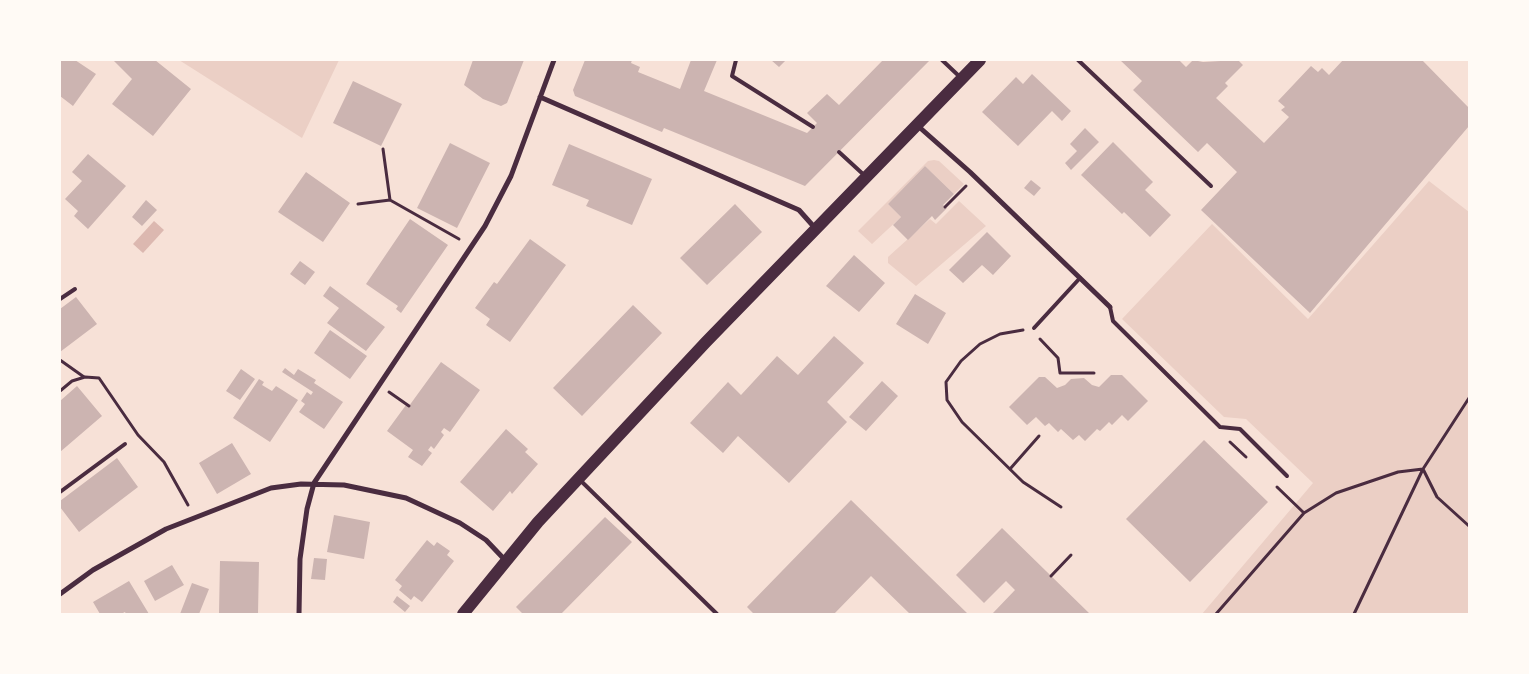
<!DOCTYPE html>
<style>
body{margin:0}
#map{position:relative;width:1529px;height:674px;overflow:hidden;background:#f7e1d7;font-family:"Archivo Narrow",sans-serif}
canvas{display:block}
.frame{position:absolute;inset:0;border:61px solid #fffaf5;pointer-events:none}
</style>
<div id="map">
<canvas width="1529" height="674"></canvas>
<div class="frame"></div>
</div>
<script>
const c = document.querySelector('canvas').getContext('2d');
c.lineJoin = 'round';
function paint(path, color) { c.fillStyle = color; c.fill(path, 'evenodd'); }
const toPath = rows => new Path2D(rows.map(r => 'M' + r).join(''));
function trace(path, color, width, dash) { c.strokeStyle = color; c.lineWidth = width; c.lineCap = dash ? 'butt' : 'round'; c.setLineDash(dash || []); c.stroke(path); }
paint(toPath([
 [179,60,339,60,302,138],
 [934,160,939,161,964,184,954,194,925,166,888,204,901,217,872,244,858,231,928,161],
 [1429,181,1469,212,1469,614,1202,614,1313,483,1246,419,1224,417,1122,319,1212,224,1308,319],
 [959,201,986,226,916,286,888,263,888,257,930,219,936,224]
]), '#ebcfc5');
paint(toPath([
 [154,221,164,230,143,253,133,244]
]), '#dcb8b0');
paint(toPath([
 [61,60,75,60,96,74,73,106,60,96],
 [113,60,155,60,191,89,153,136,112,104,132,79],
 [473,60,524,60,507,103,501,106,483,99,464,85],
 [585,60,632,60,631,63,640,67,638,72,680,89,691,60,717,60,704,91,807,133,817,123,807,113,827,94,839,105,883,60,930,60,805,186,664,128,662,132,575,96,573,90],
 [771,60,786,60,779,67],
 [1120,60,1179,60,1186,67,1193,60,1203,62,1238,60,1243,65,1225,83,1228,86,1216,98,1264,143,1289,117,1281,110,1285,107,1278,101,1311,66,1318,72,1322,68,1329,75,1343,60,1422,60,1469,108,1469,126,1310,313,1201,210,1237,172,1207,143,1198,152,1133,90,1142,81],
 [1032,74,1071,111,1062,121,1052,111,1018,146,982,112,1016,77,1023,84],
 [353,81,402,104,381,146,333,123],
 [1085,128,1099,142,1071,170,1065,163,1077,151,1070,144],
 [1113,142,1153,182,1145,190,1171,215,1150,237,1124,212,1122,214,1081,175],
 [450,143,490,163,457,228,417,208],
 [569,144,652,179,632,225,586,206,589,200,552,185],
 [88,154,126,186,88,229,74,216,78,211,65,199,82,181,72,172],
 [925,166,954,194,943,205,947,208,935,220,932,216,908,240,893,225,901,217,888,204],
 [306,172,350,203,323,242,278,212],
 [1031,180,1041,188,1034,196,1024,188],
 [146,200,157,210,142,226,132,217],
 [735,204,762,232,707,285,680,258],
 [410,219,448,245,401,313,396,309,398,306,366,284],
 [987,232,1011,256,993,275,982,265,963,283,949,270],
 [530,239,566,265,510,342,486,325,490,319,475,308,494,282,497,284],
 [854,255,885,283,859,312,826,286],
 [300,261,315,272,305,285,290,274],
 [330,286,385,327,366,351,327,323,339,308,323,296],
 [915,294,946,313,928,344,896,324],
 [76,297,97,324,60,352,60,309],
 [633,305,662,333,582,416,553,388],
 [330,330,367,356,350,379,314,353],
 [834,336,864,363,827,402,847,422,789,483,738,436,723,453,690,423,728,382,741,395,777,356,798,375],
 [441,362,480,390,450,432,444,428,441,432,444,435,434,449,431,446,428,450,432,453,422,466,408,457,413,450,387,431,406,405,409,406],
 [285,368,294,375,298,369,316,380,314,383,343,402,324,429,299,412,305,404,301,401,307,392,311,395,313,392,282,372],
 [241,369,255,379,240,400,226,391],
 [1111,375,1122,375,1148,401,1128,421,1122,415,1112,425,1109,422,1100,431,1097,429,1085,441,1079,435,1073,440,1061,429,1058,432,1049,423,1045,426,1036,417,1027,425,1009,407,1039,377,1045,377,1057,388,1065,385,1071,379,1084,378,1092,385,1099,387],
 [259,379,264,382,262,385,272,391,276,386,298,400,270,442,233,418],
 [882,381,898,396,866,431,849,417],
 [77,386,102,416,60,452,60,401],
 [506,429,528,449,525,452,538,464,512,494,510,491,493,511,460,482],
 [1204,440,1268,502,1190,582,1126,519],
 [232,443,251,474,217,494,199,463],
 [117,458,138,487,79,532,60,507,60,501],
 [851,500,968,614,910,614,871,576,834,614,754,614,747,607],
 [334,515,370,522,364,559,327,552],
 [605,517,632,542,561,614,523,614,516,607],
 [1002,528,1090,614,994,614,993,613,1015,590,1006,581,984,603,956,575],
 [427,540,434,546,437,542,450,551,447,555,454,561,422,602,414,596,411,600,399,590,402,586,395,580],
 [314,558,327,559,325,580,311,579],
 [220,561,259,562,258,614,219,613],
 [172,565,184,585,155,601,144,581],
 [129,581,149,614,126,614,125,612,121,614,100,614,93,602],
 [192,583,209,589,199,614,180,614],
 [397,596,410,606,405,612,393,602]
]), '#ccb4b1');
trace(toPath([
 [383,149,390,200],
 [358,204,390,200,459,239],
 [945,207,966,186],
 [1023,330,1000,334,980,344,961,361,946,382,947,400,962,422,1023,482,1061,507],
 [1040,339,1058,358,1060,373,1094,373],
 [60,360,84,377],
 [60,391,72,381,85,377,99,378,138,435,164,462,188,505],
 [389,392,409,406],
 [1230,442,1246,457],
 [1010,469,1039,436],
 [1277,487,1304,513],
 [1051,576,1071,555],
 [1216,614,1304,513,1336,493,1398,472,1423,469,1437,497,1469,526],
 [1354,614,1423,469,1469,398]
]), '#4a2c40', 3);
trace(toPath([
 [736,60,732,76,813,127],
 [942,60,960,77],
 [1078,60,1211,186],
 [839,152,864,175],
 [60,299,75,289],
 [1110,307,1113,321,1220,427,1240,429,1287,476],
 [1034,328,1080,278],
 [580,480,717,614],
 [60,492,125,444]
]), '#4a2c40', 4);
trace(toPath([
 [540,97,799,210,815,228],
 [918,126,970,172,1110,307],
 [60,594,93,570,166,529,271,488,301,484,344,485,406,498,460,523,486,540,505,560],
 [299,614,300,559,307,509,314,483,485,226,511,176,554,60]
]), '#4a2c40', 5);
trace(toPath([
 [463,614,538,522,706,342,980,60]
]), '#4a2c40', 12);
</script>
